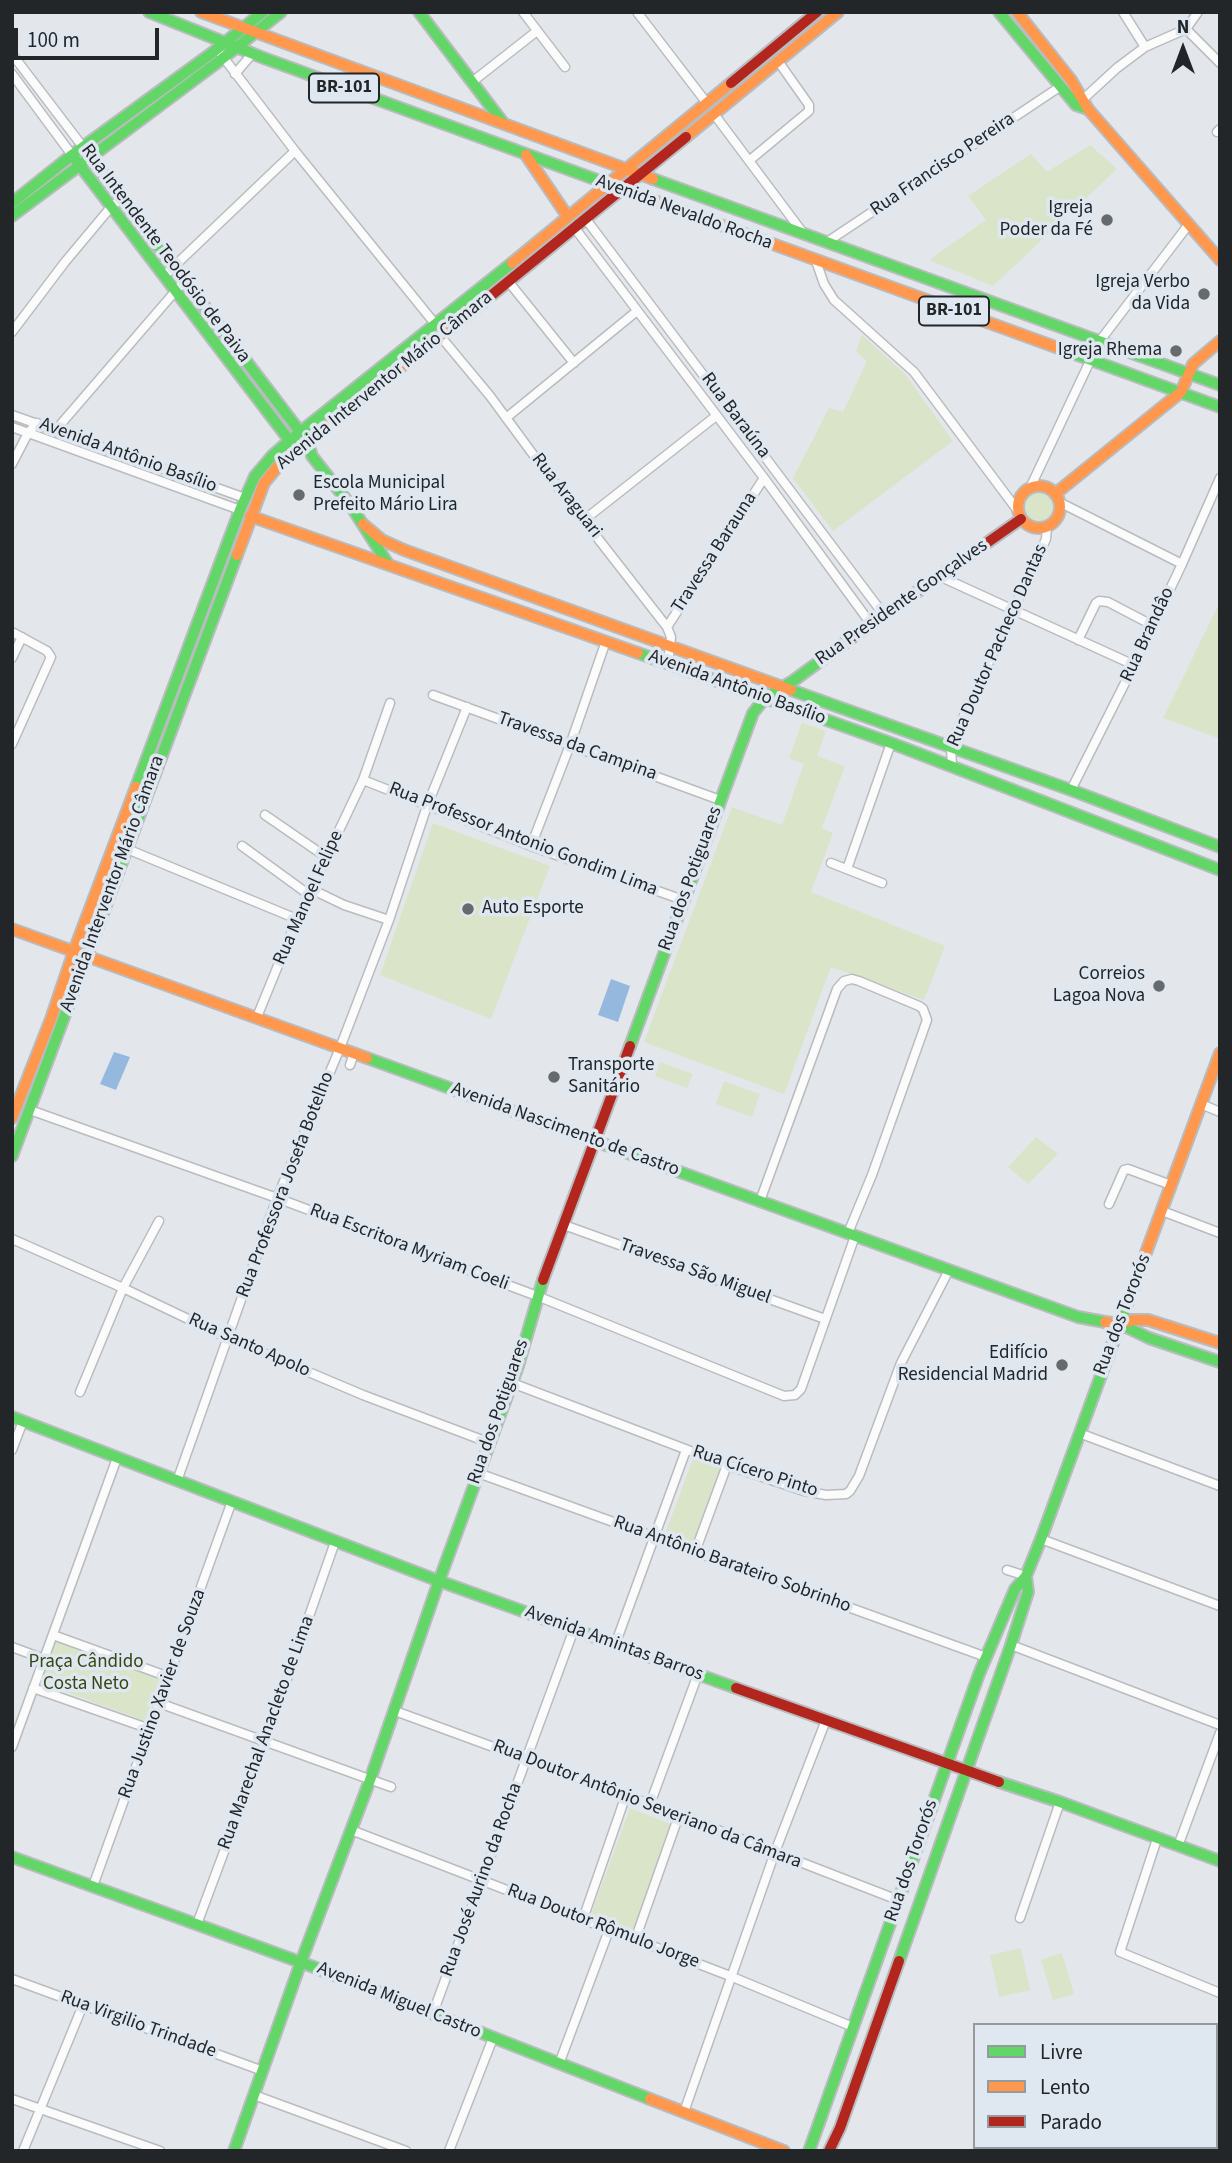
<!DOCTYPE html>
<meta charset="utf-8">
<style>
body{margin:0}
#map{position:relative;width:1232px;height:2163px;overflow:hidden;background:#e3e7ec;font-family:"Source Sans 3",sans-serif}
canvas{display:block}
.frame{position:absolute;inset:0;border:14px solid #232629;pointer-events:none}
.legend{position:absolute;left:973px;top:2023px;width:245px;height:126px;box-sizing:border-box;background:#dfe7f0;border:2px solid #949aa0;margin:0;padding:9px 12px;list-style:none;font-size:21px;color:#232629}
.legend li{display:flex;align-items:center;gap:14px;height:35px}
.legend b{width:35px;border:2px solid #949aa0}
.north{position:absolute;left:1148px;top:14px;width:70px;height:70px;-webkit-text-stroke:5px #dfe7f0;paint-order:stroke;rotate:0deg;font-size:19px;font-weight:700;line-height:28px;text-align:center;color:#232629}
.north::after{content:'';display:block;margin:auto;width:24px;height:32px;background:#232629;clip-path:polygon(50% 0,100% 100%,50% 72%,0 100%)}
.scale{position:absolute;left:14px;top:28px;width:145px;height:32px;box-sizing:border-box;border:4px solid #232629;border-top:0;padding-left:9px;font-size:21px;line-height:24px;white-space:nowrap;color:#232629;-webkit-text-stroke:5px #dfe7f0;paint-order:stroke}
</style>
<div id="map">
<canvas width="1232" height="2163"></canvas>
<div class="frame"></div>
<ul class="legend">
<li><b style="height:9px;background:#63d668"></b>Livre</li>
<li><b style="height:9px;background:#ff974d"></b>Lento</li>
<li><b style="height:9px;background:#b3261e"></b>Parado</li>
</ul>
<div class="north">N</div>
<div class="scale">100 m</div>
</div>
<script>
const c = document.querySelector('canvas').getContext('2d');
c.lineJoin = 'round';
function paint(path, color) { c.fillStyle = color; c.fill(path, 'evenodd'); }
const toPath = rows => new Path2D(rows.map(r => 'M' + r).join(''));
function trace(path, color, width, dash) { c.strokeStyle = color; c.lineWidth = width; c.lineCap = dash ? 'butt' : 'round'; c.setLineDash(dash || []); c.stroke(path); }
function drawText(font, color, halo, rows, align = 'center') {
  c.font = font + ' "Source Sans 3",sans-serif'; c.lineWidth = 7; c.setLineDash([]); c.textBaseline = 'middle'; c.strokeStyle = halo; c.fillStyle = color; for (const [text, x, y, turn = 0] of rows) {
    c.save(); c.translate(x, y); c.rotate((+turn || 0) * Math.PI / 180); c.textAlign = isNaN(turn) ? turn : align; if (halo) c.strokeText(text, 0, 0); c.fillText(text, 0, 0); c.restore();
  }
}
paint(toPath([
 [1090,145,1117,169,993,286,929,260,986,220,968,196,1031,154,1047,172],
 [862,335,905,374,953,441,833,531,793,478,829,408,843,412,867,361,856,352],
 '1025 506a16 16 0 1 1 32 0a16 16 0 1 1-32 0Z',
 [1220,602,1220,739,1163,718],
 [802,723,826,731,817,756,845,766,822,828,833,833,811,892,945,946,924,1000,831,967,784,1094,644,1042,732,807,782,825,804,764,789,758],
 [433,823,550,866,491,1019,380,975],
 [660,1062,693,1074,687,1088,655,1076],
 [724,1081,760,1094,752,1117,716,1104],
 [1036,1137,1058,1154,1028,1184,1008,1167],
 [694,1456,725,1467,695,1545,665,1534],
 [54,1639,160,1677,145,1721,39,1682],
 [630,1808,673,1825,633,1937,589,1920],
 [1021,1948,1030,1990,999,1997,990,1955],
 [1062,1953,1074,1994,1053,2000,1041,1960]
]), '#d9e4c9');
paint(toPath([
 [611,979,630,986,618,1022,598,1015],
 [114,1052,130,1057,116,1090,100,1084]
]), '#95b8df');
const street = toPath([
 [523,12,565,67],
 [637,12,706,102],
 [1123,12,1145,47],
 [1186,29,1220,63],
 [217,49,295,151,436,325],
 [12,54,83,147],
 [12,74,72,155],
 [235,74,252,54],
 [472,82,537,31],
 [1080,102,1117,68,1145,47,1186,29,1198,12],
 [714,114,803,233],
 [1217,132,1220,129],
 [750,160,809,111,809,105,778,61],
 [585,218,884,615],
 [574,227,764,478,871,624],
 [827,242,1061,86],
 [816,261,824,284,834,300,914,372,1018,511],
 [165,275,295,151],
 [508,281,574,363],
 [12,332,65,262,111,207,122,198],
 [441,337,490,396,546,472,667,627,671,637,668,663],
 [1099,342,1189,224],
 [12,415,245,498],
 [506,418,637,311],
 [12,427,240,510],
 [54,432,185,280],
 [12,464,28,433,37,423],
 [1030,488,1090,361],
 [1059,502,1182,564],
 [584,520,716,416],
 [939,576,1134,665],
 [667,627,764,478],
 [12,632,47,651,51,657,12,744],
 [1078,640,1096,603,1099,601,1108,602,1152,625],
 [12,658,22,637],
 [433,695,720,800],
 [952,766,951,748,956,733,1046,539,1047,526],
 [363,780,531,846,683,900],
 [1071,790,1134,665,1182,564,1220,478],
 [265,815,326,857],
 [242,846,308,894],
 [531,846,570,745,606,641],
 [127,849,297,919],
 [831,863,882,883],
 [847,869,891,743],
 [311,889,344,905,389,920],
 [257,1017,297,919,363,780,390,703],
 [350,1065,354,1053],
 [1201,1104,1220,1112],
 [30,1110,277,1198,537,1296,784,1396,795,1395,801,1389,855,1236],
 [760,1201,837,989,844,981,852,979,859,981,919,1006,923,1009,927,1020,872,1175,848,1233],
 [1109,1204,1124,1170,1128,1169,1171,1185],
 [1162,1211,1220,1233],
 [564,1225,825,1319],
 [12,1239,123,1288,228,1338,363,1395,490,1443],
 [512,1383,727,1465,804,1491,826,1495,846,1494,850,1491,859,1476,901,1363,949,1270],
 [80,1392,123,1288,159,1221],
 [1079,1433,1220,1486],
 [12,1450,23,1421],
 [478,1473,986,1657],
 [177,1481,277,1198,340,1048,389,920,427,806,467,707],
 [1041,1539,1220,1606],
 [695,1552,727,1465],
 [1007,1570,1026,1576],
 [53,1635,169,1677],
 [615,1645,686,1450],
 [1011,1645,1220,1725],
 [12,1647,44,1659],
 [33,1688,150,1729],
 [159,1703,391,1787],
 [395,1711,679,1815,898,1900],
 [12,1747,117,1458],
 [650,1804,698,1674],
 [351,1830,730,1976,853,2027],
 [1157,1839,1120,1952,1220,1993],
 [1178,1846,1220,1733],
 [93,1886,232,1501],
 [1020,1918,1060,1802],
 [583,1919,626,1795],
 [197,1924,265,1742,335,1542],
 [635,1940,679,1815],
 [12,1979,263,2071],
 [433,2013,574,1629],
 [559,2064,609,1930],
 [254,2095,406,2151],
 [12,2099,160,2151],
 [684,2112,775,1852,826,1720],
 [23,2151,83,2005],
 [449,2151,493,2038]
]);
const fast = toPath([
 [149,12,261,57,630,192],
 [419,12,504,124],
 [999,12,1076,105,1088,109],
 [83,147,307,441,312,456,351,506,388,564],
 [72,155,293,445],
 [653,179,1220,385],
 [12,203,72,155,212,53,263,12],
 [12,216,218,62,281,12],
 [1061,349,1220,407],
 [638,653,891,743,1220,870],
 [791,690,1071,790,1220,847],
 [136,787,240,510,255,476,273,455,289,441,512,263],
 [630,1046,753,713,765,698,793,681,854,636],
 [367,1058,1078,1317,1105,1322],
 [12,1156,237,555],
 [1120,1324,1149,1338,1220,1362],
 [12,1417,439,1581,736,1688],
 [999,1782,1060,1802,1220,1861],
 [12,1857,311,1966,650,2099],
 [899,1961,1011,1645,1028,1592,1026,1576],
 [234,2151,301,1962,370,1780,439,1581,518,1366,543,1280],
 [809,2151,979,1674,1015,1589,1026,1576,1041,1539,1144,1258]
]);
const slow = toPath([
 [201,12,653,179],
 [1017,12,1071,80,1088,109,1220,260],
 [686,137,838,12],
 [526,155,568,217],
 [630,192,1061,349],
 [512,263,731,83],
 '1018 507a21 21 0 1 1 42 0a21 21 0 1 1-42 0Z',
 [1055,494,1181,392,1193,364,1220,341],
 [250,516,638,653],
 [363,524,382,540,404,550,791,690],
 [237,555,264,483,283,460,477,307],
 [12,929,367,1058],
 [12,1118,51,1019,74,951,136,787],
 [1144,1258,1220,1053],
 [1105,1322,1120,1324,1133,1320,1148,1320,1220,1343],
 [650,2099,784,2151]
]);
const jam = toPath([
 [731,83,817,12],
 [477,307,686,137],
 [854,636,1021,519],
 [543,1280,630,1046],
 [736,1688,999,1782],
 [829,2151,840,2128,899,1961]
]);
trace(street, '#b9bcbf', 11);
trace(fast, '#b9bcbf', 14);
trace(slow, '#b9bcbf', 14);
trace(jam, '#b9bcbf', 14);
trace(street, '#fbfbfc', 8);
trace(fast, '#63d668', 10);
trace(slow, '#ff974d', 10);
trace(jam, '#b3261e', 10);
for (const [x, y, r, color] of [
 [1107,220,7,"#666a6d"],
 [1204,294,7,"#666a6d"],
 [1176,351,7,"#666a6d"],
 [299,495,7,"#666a6d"],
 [468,909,7,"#666a6d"],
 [1159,986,7,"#666a6d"],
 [554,1077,7,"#666a6d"],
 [1062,1365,7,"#666a6d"]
]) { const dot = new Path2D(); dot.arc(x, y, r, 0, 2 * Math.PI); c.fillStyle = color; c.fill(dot); trace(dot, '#dfe7f0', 2.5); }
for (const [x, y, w] of [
 [344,88,70],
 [954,311,70]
]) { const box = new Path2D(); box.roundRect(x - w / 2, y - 14.5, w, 29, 5); c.fillStyle = '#dfe7f0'; c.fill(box); trace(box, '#232629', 2); }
drawText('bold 18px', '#232629', null, [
 ["BR-101",344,88],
 ["BR-101",954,311]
]);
drawText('19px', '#232629', '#dfe7f0', [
 ["Rua Francisco Pereira",943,165,-34],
 ["Avenida Nevaldo Rocha",684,213,20],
 ["Rua Intendente Teodósio de Paiva",165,254,53],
 ["Avenida Interventor Mário Câmara",385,381,-39],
 ["Rua Baraúna",735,416,53],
 ["Avenida Antônio Basílio",128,456,20],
 ["Rua Araguari",566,496,52],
 ["Travessa Barauna",715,553,-57],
 ["Rua Presidente Gonçalves",902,603,-35],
 ["Rua Brandâo",1148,635,-65],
 ["Rua Doutor Pacheco Dantas",998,646,-66],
 ["Avenida Antônio Basílio",737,688,20],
 ["Travessa da Campina",577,747,20],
 ["Rua Professor Antonio Gondim Lima",523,840,21],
 ["Rua dos Potiguares",691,879,-70],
 ["Avenida Interventor Mário Câmara",113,884,-70],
 ["Rua Manoel Felipe",309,898,-66],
 ["Avenida Nascimento de Castro",565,1130,20],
 ["Rua Professora Josefa Botelho",286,1185,-69],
 ["Rua Escritora Myriam Coeli",409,1248,21],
 ["Travessa São Miguel",695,1272,20],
 ["Rua dos Tororós",1123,1315,-69],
 ["Rua Santo Apolo",249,1346,24],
 ["Rua dos Potiguares",499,1412,-71],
 ["Rua Cícero Pinto",755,1472,18],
 ["Rua Antônio Barateiro Sobrinho",732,1565,20],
 ["Avenida Amintas Barros",614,1644,20],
 ["Rua Justino Xavier de Souza",163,1694,-70],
 ["Rua Marechal Anacleto de Lima",267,1733,-70],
 ["Rua Doutor Antônio Severiano da Câmara",647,1805,21],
 ["Rua dos Tororós",912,1861,-71],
 ["Rua José Aurino da Rocha",482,1880,-70],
 ["Rua Doutor Rômulo Jorge",603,1927,21],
 ["Avenida Miguel Castro",399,2001,22],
 ["Rua Virgilio Trindade",138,2025,20]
]);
drawText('19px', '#232629', '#dfe7f0', [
 ["Igreja",1093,209],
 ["Poder da Fé",1093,231],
 ["Igreja Verbo",1190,283],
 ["da Vida",1190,305],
 ["Igreja Rhema",1162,351],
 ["Escola Municipal",313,484,"left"],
 ["Prefeito Mário Lira",313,506,"left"],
 ["Auto Esporte",482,909,"left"],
 ["Correios",1145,975],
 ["Lagoa Nova",1145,997],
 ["Transporte",568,1066,"left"],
 ["Sanitário",568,1088,"left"],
 ["Edifício",1048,1354],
 ["Residencial Madrid",1048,1376]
], 'right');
drawText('19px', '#384613', '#dfe7f0', [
 ["Praça Cândido",86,1663],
 ["Costa Neto",86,1685]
]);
</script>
